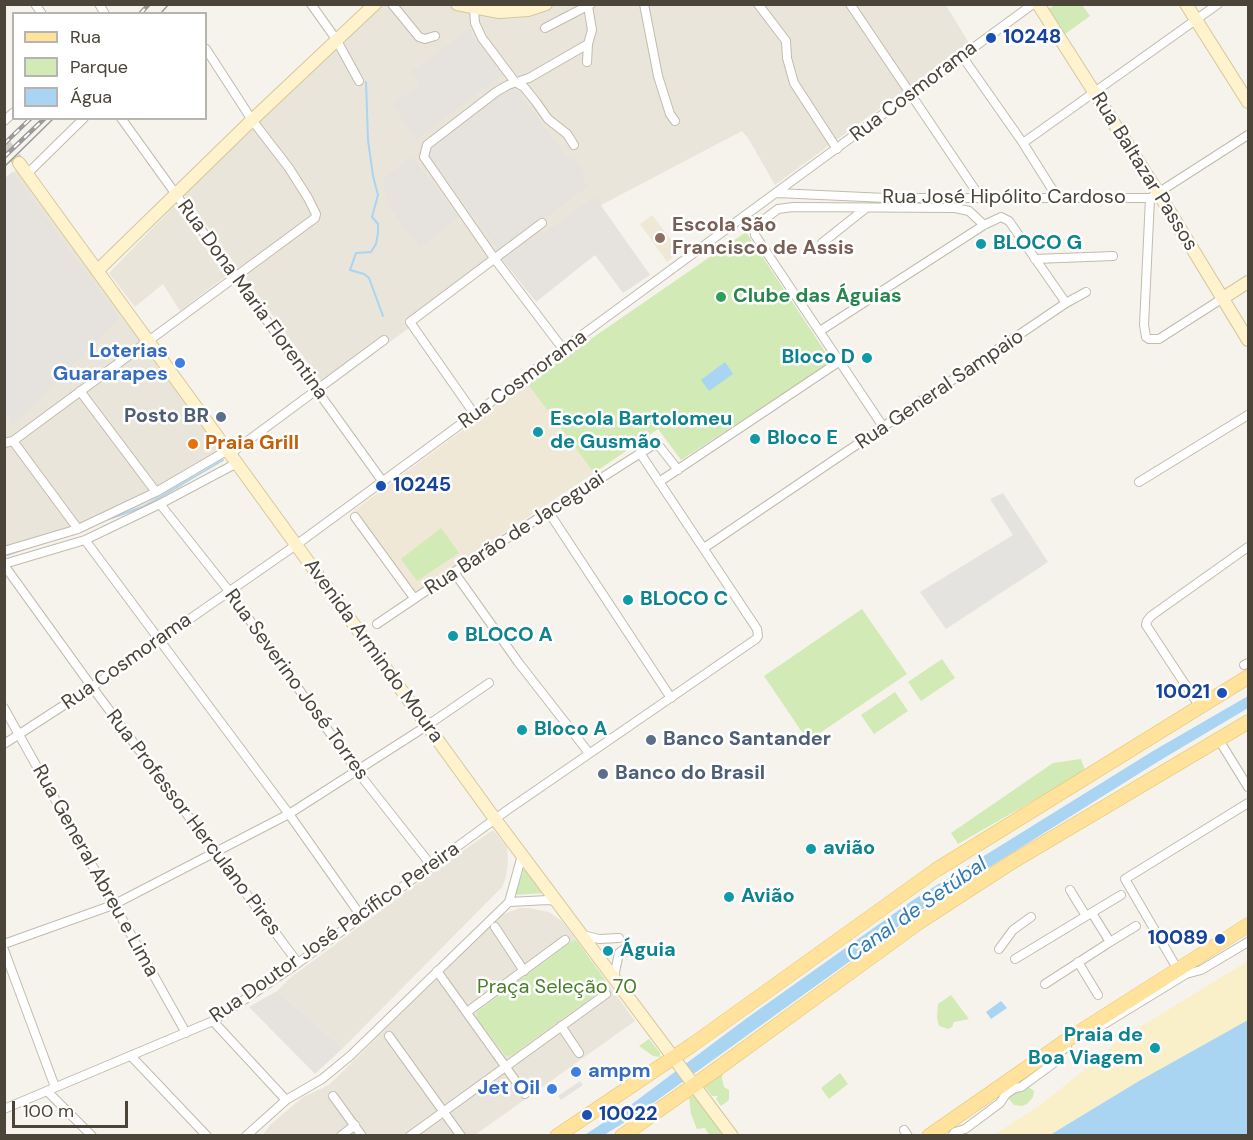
<!DOCTYPE html>
<meta charset="utf-8">
<style>
body{margin:0}
#map{position:relative;width:1253px;height:1140px;overflow:hidden;background:#f6f3ec;font-family:"DM Sans",sans-serif}
canvas{display:block}
.frame{position:absolute;inset:0;border:6px solid #4b4439;pointer-events:none}
.legend{position:absolute;left:12px;top:12px;width:195px;height:108px;box-sizing:border-box;background:#fff;border:2px solid #b7b4b0;margin:0;padding:8px 10px;list-style:none;font-size:18px;color:#4b4439}
.legend li{display:flex;align-items:center;gap:12px;height:30px}
.legend b{width:30px;border:2px solid #b7b4b0}
.scale{position:absolute;left:12px;top:1101px;width:116px;height:27px;box-sizing:border-box;border:3px solid #4b4439;border-top:0;padding-left:8px;font-size:18px;line-height:21px;white-space:nowrap;color:#4b4439;-webkit-text-stroke:4px #fff;paint-order:stroke}
</style>
<div id="map">
<canvas width="1253" height="1140"></canvas>
<div class="frame"></div>
<ul class="legend">
<li><b style="height:8px;background:#ffe39c"></b>Rua</li>
<li><b style="height:16px;background:#d2eab5"></b>Parque</li>
<li><b style="height:16px;background:#a9d4f2"></b>Água</li>
</ul>
<div class="scale">100 m</div>
</div>
<script>
const c = document.querySelector('canvas').getContext('2d');
c.lineJoin = 'round';
function paint(path, color) { c.fillStyle = color; c.fill(path, 'evenodd'); }
const toPath = rows => new Path2D(rows.map(r => 'M' + r).join(''));
function trace(path, color, width, dash) { c.strokeStyle = color; c.lineWidth = width; c.lineCap = dash ? 'butt' : 'round'; c.setLineDash(dash || []); c.stroke(path); }
function drawText(font, color, halo, rows, align = 'center') {
  c.font = font + ' "DM Sans",sans-serif'; c.lineWidth = 5; c.setLineDash([]); c.textBaseline = 'middle'; c.strokeStyle = halo; c.fillStyle = color; for (const [text, x, y, turn = 0] of rows) {
    c.save(); c.translate(x, y); c.rotate((+turn || 0) * Math.PI / 180); c.textAlign = isNaN(turn) ? turn : align; if (halo) c.strokeText(text, 0, 0); c.fillText(text, 0, 0); c.restore();
  }
}
paint(toPath([
 [380,5,946,5,969,43,775,185,748,138,742,131,508,254,327,389,183,193],
 [19,168,222,449,171,497,5,557,4,179],
 [174,206,226,276,180,311,163,284,135,307,109,273],
 [493,830,507,847,508,862,506,877,502,887,343,1048,277,991,290,978,441,866],
 [520,908,529,908,549,912,563,922,635,1021,475,1135,262,1136,270,1125,303,1097,329,1085,501,915]
]), '#eae5da');
paint(toPath([
 [469,29,473,38,483,44,504,73,416,140,392,104,420,86,411,72],
 [512,85,569,160,574,158,585,175,582,177,588,186,500,251,428,155,433,142],
 [411,157,459,217,419,248,387,203,383,179],
 [12,172,119,318,12,427,9,418,4,416,4,179],
 [595,197,650,275,623,293,595,255,536,302,500,257,539,229,543,234],
 [277,991,343,1048,315,1074,249,1007]
]), '#e6e2dd');
paint(toPath([
 [652,215,680,251,667,262,640,224],
 [527,383,594,473,413,594,353,511]
]), '#efe8d6');
paint(toPath([
 [1055,5,1082,5,1090,16,1065,34,1047,10],
 [746,232,832,362,681,460,658,429,594,473,527,383],
 [441,528,459,553,417,581,401,559],
 [862,609,907,674,808,741,764,676],
 [942,659,955,678,921,701,908,682],
 [895,692,908,711,874,734,861,715],
 [1081,759,1085,771,958,844,951,833,1053,763],
 [525,866,545,893,515,895],
 [574,940,576,940,609,985,512,1055,506,1056,477,1019,477,1012],
 [951,995,969,1019,954,1022,952,1027,948,1029,939,1026,937,1018,938,1004],
 [649,1039,660,1053,660,1057,653,1056,639,1046],
 [723,1070,722,1079,724,1087,729,1090,729,1100,721,1106,716,1099,718,1096,712,1096,701,1082],
 [840,1073,848,1084,829,1099,821,1088],
 [1026,1085,1034,1091,1033,1097,1027,1104,1022,1106,1014,1105,1009,1099,1012,1093],
 [698,1095,722,1132,722,1135,709,1135,705,1128,697,1129,691,1114,689,1097]
]), '#d2eab5');
paint(toPath([
 [1248,961,1248,1020,1139,1081,1050,1135,992,1136,1039,1106,1102,1056,1117,1041]
]), '#f9efc9');
paint(toPath([
 [1003,493,1048,562,946,629,920,592,1013,535,990,499],
 [580,1081,583,1085,561,1100,558,1096]
]), '#e5e3e0');
paint(toPath([
 [725,362,733,374,709,391,701,380],
 [1248,696,1248,708,1159,761,921,910,638,1114,604,1135,583,1136,632,1104,747,1018,913,900,1153,751],
 [1001,1001,1007,1008,991,1019,986,1012],
 [1248,1020,1248,1135,1050,1135,1139,1081]
]), '#a9d4f2');
trace(toPath([
 [366,82,368,140,373,176,378,195,372,217,378,224,378,233,376,244,371,252,356,253,350,270,364,274,369,278,383,316],
 [103,521,143,507,223,460],
 [4,556,30,547]
]), '#a9d4f2', 2);
trace(toPath([
 [4,143,19,163]
]), '#d4d0c8', 12, [12, 6]);
const street = toPath([
 [35,4,42,14],
 [99,4,105,14],
 [311,4,336,39,359,81],
 [392,4,419,37,425,39,435,36],
 [644,4,658,76,670,114,675,121],
 [758,4,786,41,787,58,794,83,837,149],
 [850,4,980,197],
 [474,9,475,23,482,38,515,82,524,87,536,102,548,119,567,134,574,145],
 [545,28,591,4],
 [962,56,1023,143,1057,197],
 [587,62,588,44,592,30,588,6],
 [121,118,383,482],
 [4,121,14,112],
 [1023,143,1218,4],
 [27,174,84,118],
 [777,193,886,198,1150,198,1248,135],
 [1150,198,1144,325,1146,337,1149,339,1159,339,1223,298],
 [822,243,866,208],
 [1035,259,1113,256],
 [820,331,984,225,1001,217,1009,221,1066,303],
 [563,349,494,258,424,157,427,145,496,92,508,85,529,78,588,44],
 [80,391,156,492],
 [475,415,410,322,542,223],
 [884,428,755,235,754,227,778,209,793,207,955,208,969,211,984,225],
 [13,441,78,529],
 [4,443,13,441,315,218,316,214,308,198,289,168,252,120,206,49],
 [230,454,384,340],
 [659,482,840,361],
 [1139,482,1248,415],
 [160,504,229,591,357,771,431,865],
 [548,511,671,698],
 [355,517,414,598],
 [85,540,289,814,361,916],
 [704,548,1066,303,1086,292],
 [4,551,78,529,156,492,228,450],
 [4,564,85,540,160,504,237,463],
 [4,565,92,687,298,963],
 [454,572,518,662,589,753],
 [377,624,454,572,650,447,653,445,660,447,678,470],
 [1244,665,1248,663],
 [1200,707,1146,625,1147,621,1151,616,1248,547],
 [4,708,186,1033],
 [1219,740,1248,787],
 [4,744,92,687,296,545,1033,4],
 [1070,890,1086,916],
 [509,902,548,900,557,901],
 [1092,913,1110,942,1136,926],
 [495,927,524,971],
 [583,935,599,939,619,938],
 [4,944,113,905,289,814,428,725,489,683],
 [999,949,1013,930,1031,917],
 [4,950,55,1087],
 [1015,959,1121,895],
 [1078,962,1098,995],
 [1178,970,1125,879,1248,803],
 [437,971,525,1094],
 [614,977,619,953,627,947],
 [1045,984,1110,942],
 [467,1012,565,940],
 [213,1021,286,1100],
 [561,1026,579,1053],
 [1096,1029,1186,974,1201,970,1248,942],
 [389,1036,461,1136],
 [131,1056,207,1136],
 [47,1091,92,1136],
 [333,1096,362,1136],
 [4,1109,213,1021,298,963,506,811,756,639,758,636,757,629,640,453],
 [904,1130,908,1136],
 [246,1136,286,1100,322,1079,350,1056,509,902,522,855],
 [341,1136,355,1125],
 [410,1136,606,994],
 [952,1136,955,1132,965,1129,1000,1103,1006,1094,1015,1088,1021,1087,1058,1060,1060,1052,1067,1047]
]);
const secondary = toPath([
 [457,4,499,12,528,10,546,4],
 [1038,4,1159,194,1248,340],
 [1186,4,1248,102],
 [19,163,495,819,732,1136],
 [97,271,252,120,375,4],
 [1223,298,1248,282]
]);
const primary = toPath([
 [557,1136,692,1045,936,870,1248,677],
 [622,1136,710,1074,918,923,1012,862,1248,722],
 [929,1136,1070,1038,1248,925]
]);
trace(street, '#c2bbae', 10);
trace(secondary, '#d6c79b', 14);
trace(primary, '#e6c16a', 15);
trace(street, '#fff', 8);
trace(secondary, '#fff3cd', 12);
trace(primary, '#ffe39c', 14);
trace(toPath([
 [160,14,169,4],
 [4,167,54,118]
]), '#9a9a9a', 1.5);
const rail = toPath([
 [140,14,149,4],
 [4,144,31,118],
 [4,157,45,118]
]);
trace(rail, '#9a9a9a', 4.5);
trace(rail, '#fff', 2, [7]);
for (const [x, y, r, color] of [
 [991,38,6,"#1a4fb4"],
 [660,238,6,"#8d6e63"],
 [981,244,6,"#0f9aa8"],
 [721,297,6,"#2e9e5b"],
 [867,358,6,"#0f9aa8"],
 [180,363,6,"#3f7fe0"],
 [221,417,6,"#5c6f8a"],
 [538,432,6,"#0f9aa8"],
 [755,439,6,"#0f9aa8"],
 [193,444,6,"#e8710a"],
 [381,486,6,"#1a4fb4"],
 [628,600,6,"#0f9aa8"],
 [453,636,6,"#0f9aa8"],
 [1222,693,6,"#1a4fb4"],
 [522,730,6,"#0f9aa8"],
 [651,740,6,"#5c6f8a"],
 [603,774,6,"#5c6f8a"],
 [811,849,6,"#0f9aa8"],
 [729,897,6,"#0f9aa8"],
 [1220,939,6,"#1a4fb4"],
 [608,951,6,"#0f9aa8"],
 [1155,1048,6,"#0f9aa8"],
 [576,1072,6,"#3f7fe0"],
 [552,1089,6,"#3f7fe0"],
 [587,1115,6,"#1a4fb4"]
]) { const dot = new Path2D(); dot.arc(x, y, r, 0, 2 * Math.PI); c.fillStyle = color; c.fill(dot); trace(dot, '#fff', 2); }
drawText('bold 20px', '#164399', '#fff', [
 ["10248",1003,38],
 ["10245",393,486],
 ["10021",1210,693,"right"],
 ["10089",1208,939,"right"],
 ["10022",599,1115]
], 'left');
drawText('20px', '#4b4439', '#fff', [
 ["Rua Cosmorama",914,92,-37],
 ["Rua Baltazar Passos",1144,172,58],
 ["Rua José Hipólito Cardoso",1004,198],
 ["Rua Dona Maria Florentina",252,300,54],
 ["Rua Cosmorama",523,380,-36],
 ["Rua General Sampaio",940,390,-34],
 ["Rua Barão de Jaceguai",515,534,-33],
 ["Avenida Armindo Moura",373,651,54],
 ["Rua Cosmorama",127,662,-35],
 ["Rua Severino José Torres",296,685,54],
 ["Rua Professor Herculano Pires",193,823,53],
 ["Rua General Abreu e Lima",95,871,61],
 ["Rua Doutor José Pacífico Pereira",335,933,-35]
]);
drawText('bold 20px', '#785e54', '#fff', [
 ["Escola São",672,226],
 ["Francisco de Assis",672,249]
], 'left');
drawText('bold 20px', '#0d838f', '#fff', [
 ["BLOCO G",993,244],
 ["Bloco D",855,358,"right"],
 ["Escola Bartolomeu",550,420],
 ["de Gusmão",550,443],
 ["Bloco E",767,439],
 ["BLOCO C",640,600],
 ["BLOCO A",465,636],
 ["Bloco A",534,730],
 ["avião",823,849],
 ["Avião",741,897],
 ["Águia",620,951],
 ["Praia de",1143,1036,"right"],
 ["Boa Viagem",1143,1059,"right"]
], 'left');
drawText('bold 20px', '#27864d', '#fff', [
 ["Clube das Águias",733,297]
], 'left');
drawText('bold 20px', '#366cbe', '#fff', [
 ["Loterias",168,352],
 ["Guararapes",168,375],
 ["ampm",588,1072,"left"],
 ["Jet Oil",540,1089]
], 'right');
drawText('bold 20px', '#4e5e75', '#fff', [
 ["Posto BR",209,417,"right"],
 ["Banco Santander",663,740],
 ["Banco do Brasil",615,774]
], 'left');
drawText('bold 20px', '#c56008', '#fff', [
 ["Praia Grill",205,444]
], 'left');
drawText('20px', '#4a7f2a', '#fff', [
 ["Praça Seleção 70",557,988]
]);
drawText('italic 21px', '#2e7ab2', '#fff', [
 ["Canal de Setúbal",917,910,-35]
]);
</script>
